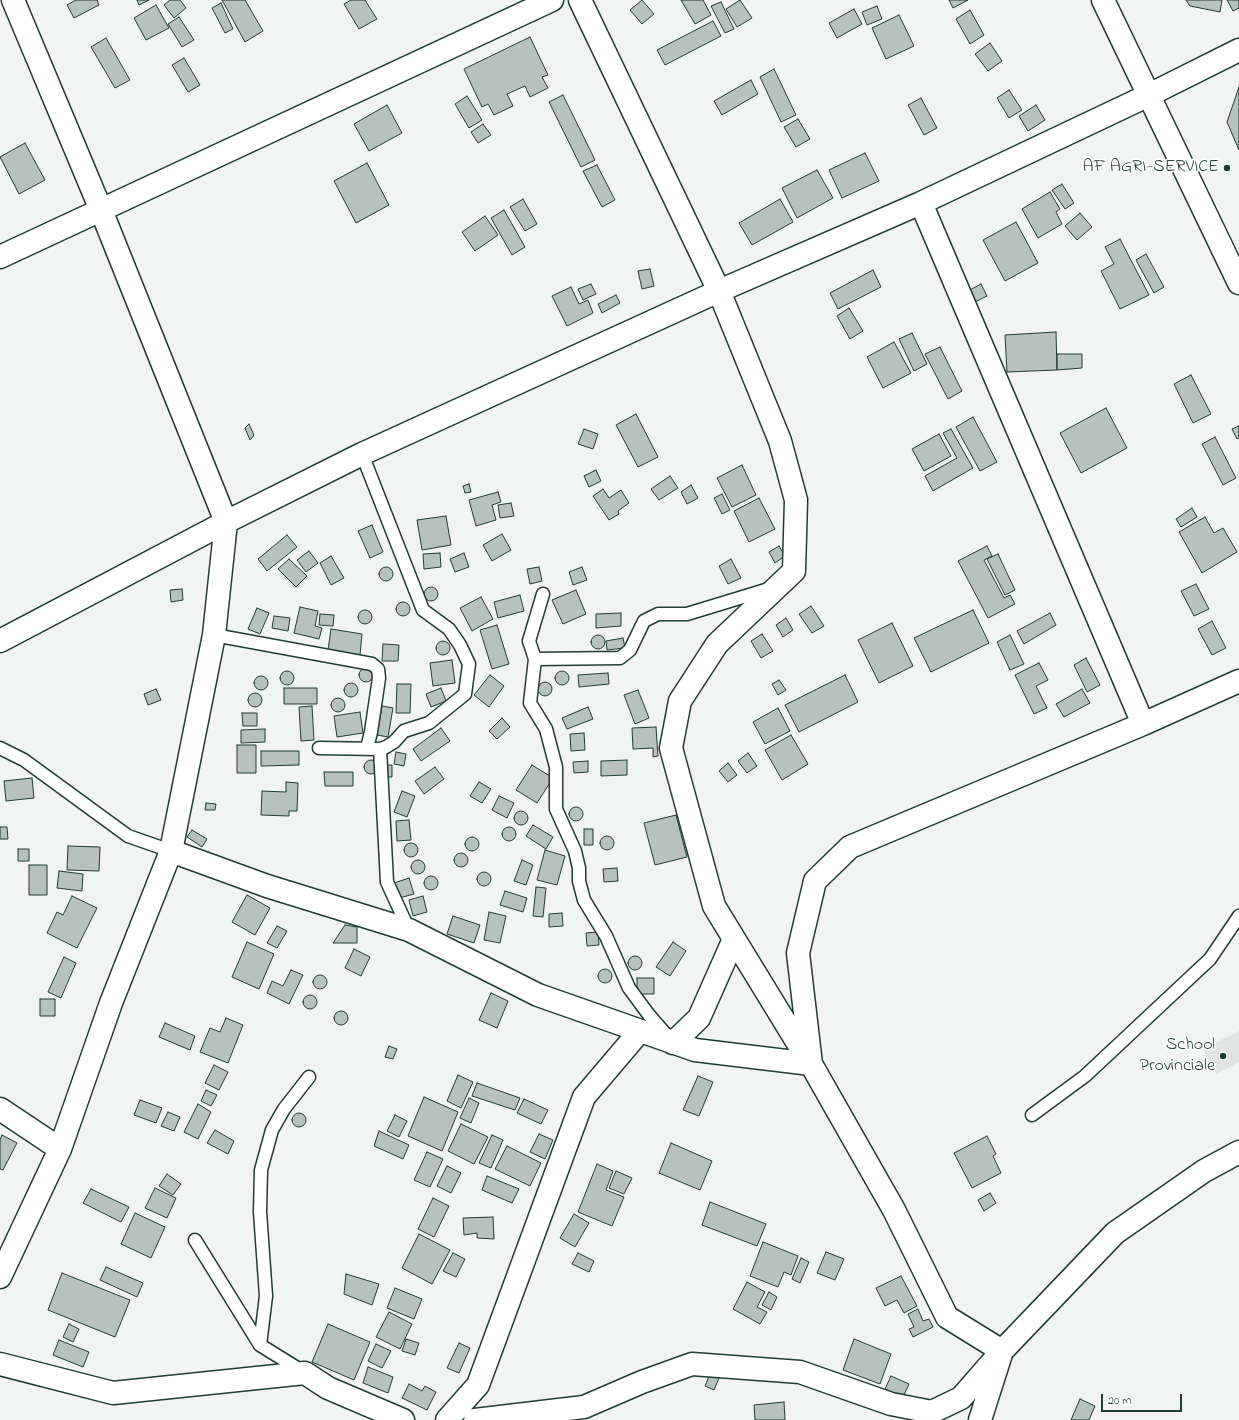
<!DOCTYPE html>
<style>
body{margin:0}
#map{position:relative;width:1239px;height:1420px;overflow:hidden;background:#f2f3f3;font-family:"Indie Flower",sans-serif}
canvas{display:block}
.scale{position:absolute;left:1101px;top:1394px;width:81px;height:18px;box-sizing:border-box;border:2px solid #1f3d34;border-top:0;padding-left:5px;font-size:12px;line-height:14px;white-space:nowrap;color:#1f3d34;-webkit-text-stroke:3px #fff;paint-order:stroke}
</style>
<div id="map">
<canvas width="1239" height="1420"></canvas>
<div class="scale">20 m</div>
</div>
<script>
const c = document.querySelector('canvas').getContext('2d');
c.lineJoin = 'round';
function paint(path, color) { c.fillStyle = color; c.fill(path, 'evenodd'); }
const toPath = rows => new Path2D(rows.map(r => 'M' + r).join(''));
function trace(path, color, width, dash) { c.strokeStyle = color; c.lineWidth = width; c.lineCap = dash ? 'butt' : 'round'; c.setLineDash(dash || []); c.stroke(path); }
function drawText(font, color, halo, rows, align = 'center') {
  c.font = font + ' "Indie Flower",sans-serif'; c.lineWidth = 3; c.setLineDash([]); c.textBaseline = 'middle'; c.strokeStyle = halo; c.fillStyle = color; for (const [text, x, y, turn = 0] of rows) {
    c.save(); c.translate(x, y); c.rotate((+turn || 0) * Math.PI / 180); c.textAlign = isNaN(turn) ? turn : align; if (halo) c.strokeText(text, 0, 0); c.fillText(text, 0, 0); c.restore();
  }
}
paint(toPath([
 [1239,1031,1239,1062,1216,1074,1203,1049]
]), '#e0e4e3');
const building = toPath([
 [76,0,97,0,99,5,74,18,67,5,76,0],
 [137,0,149,0,139,5,137,0],
 [170,0,180,0,186,8,174,18,164,5,170,0],
 [222,0,245,0,263,31,245,42,222,0],
 [351,0,365,0,377,19,359,29,344,4,351,0],
 [642,0,654,14,642,24,630,10,642,0],
 [681,0,703,0,711,15,695,24,681,0],
 [740,0,752,18,737,27,726,9,740,0],
 [949,0,968,0,953,8,949,0],
 [1186,0,1222,0,1220,12,1190,6,1186,0],
 [1227,0,1239,0,1239,8,1233,11,1227,0],
 [721,2,734,29,725,33,711,6,721,2],
 [221,3,233,29,225,33,212,8,221,3],
 [156,5,169,28,146,40,134,18,156,5],
 [877,6,882,19,867,25,862,12,877,6],
 [854,9,862,24,837,38,829,23,854,9],
 [970,10,984,35,970,44,956,19,970,10],
 [899,15,914,46,886,59,872,28,899,15],
 [179,17,194,40,182,47,168,24,179,17],
 [713,21,721,36,665,65,657,50,713,21],
 [530,37,548,75,542,77,548,88,530,97,525,86,507,94,513,106,494,115,488,104,482,107,464,69,530,37],
 [106,38,130,80,115,88,91,47,106,38],
 [990,43,1002,61,988,71,975,54,990,43],
 [184,58,200,85,188,92,172,65,184,58],
 [774,69,796,115,781,122,760,77,774,69],
 [751,80,758,94,722,115,714,101,751,80],
 [1239,87,1239,150,1227,122,1239,87],
 [1009,90,1022,110,1009,118,997,98,1009,90],
 [563,95,595,160,581,167,549,102,563,95],
 [467,96,482,120,469,128,455,104,467,96],
 [921,98,937,128,924,135,908,105,921,98],
 [387,105,402,133,369,151,354,124,387,105],
 [1036,105,1045,120,1028,131,1019,116,1036,105],
 [798,119,810,139,796,147,784,127,798,119],
 [483,124,491,135,478,143,471,132,483,124],
 [25,143,45,180,19,194,0,157,25,143],
 [865,153,879,181,842,198,829,170,865,153],
 [367,163,389,205,356,223,334,181,367,163],
 [597,165,615,200,602,207,583,171,597,165],
 [817,170,833,198,797,218,782,188,817,170],
 [1062,184,1074,203,1065,209,1052,190,1062,184],
 [1050,192,1060,209,1056,212,1062,224,1038,238,1022,209,1050,192],
 [523,199,537,224,525,231,510,207,523,199],
 [780,199,793,222,752,245,739,223,780,199],
 [504,210,525,247,512,255,491,218,504,210],
 [1080,213,1092,227,1077,240,1065,226,1080,213],
 [485,216,498,235,475,251,462,232,485,216],
 [1016,222,1038,263,1005,281,983,240,1016,222],
 [1120,239,1149,295,1120,309,1101,271,1114,264,1105,247,1120,239],
 [1146,254,1164,287,1154,293,1136,260,1146,254],
 [650,269,654,286,642,289,638,271,650,269],
 [873,270,881,287,838,309,830,293,873,270],
 [591,284,596,294,583,300,578,289,591,284],
 [981,284,987,296,975,302,970,290,981,284],
 [571,287,579,304,588,300,593,313,567,326,552,296,571,287],
 [616,295,620,303,602,313,598,304,616,295],
 [849,308,863,331,850,339,837,316,849,308],
 [1056,332,1057,370,1007,372,1005,335,1056,332],
 [912,333,927,364,914,371,899,339,912,333],
 [894,342,911,373,883,388,867,357,894,342],
 [940,347,962,391,948,399,925,354,940,347],
 [1057,354,1082,354,1082,368,1057,370,1057,354],
 [1191,375,1211,414,1193,423,1174,384,1191,375],
 [1106,408,1127,448,1081,473,1060,433,1106,408],
 [636,414,658,457,638,467,616,425,636,414],
 [973,417,997,462,980,471,956,427,973,417],
 [249,424,254,435,250,440,245,428,249,424],
 [1239,426,1239,438,1237,439,1232,429,1239,426],
 [584,429,598,434,593,449,578,444,584,429],
 [951,429,973,468,933,491,925,476,957,458,943,433,951,429],
 [939,434,951,456,924,471,912,449,939,434],
 [1215,437,1236,478,1223,485,1202,444,1215,437],
 [742,465,756,495,732,507,717,478,742,465],
 [596,470,601,481,589,487,584,476,596,470],
 [670,476,678,488,659,500,651,489,670,476],
 [469,484,471,492,465,493,463,486,469,484],
 [691,485,698,498,687,504,681,492,691,485],
 [603,489,609,498,621,490,629,503,618,511,619,514,609,520,593,496,603,489],
 [498,492,501,502,492,505,496,520,476,526,469,500,498,492],
 [722,494,730,510,722,514,714,498,722,494],
 [759,498,775,529,749,542,734,511,759,498],
 [511,503,514,516,500,518,498,505,511,503],
 [1192,508,1197,517,1181,527,1176,519,1192,508],
 [446,516,451,545,422,550,417,520,446,516],
 [1205,517,1214,533,1223,528,1237,552,1202,573,1179,532,1205,517],
 [372,525,383,552,370,558,358,531,372,525],
 [502,534,511,550,492,561,483,545,502,534],
 [287,535,297,547,267,571,258,559,287,535],
 [779,546,785,556,775,563,769,552,779,546],
 [987,546,992,556,984,560,1004,598,1010,595,1015,604,988,618,958,561,987,546],
 [309,551,318,563,306,572,297,560,309,551],
 [440,553,441,567,424,569,423,554,440,553],
 [464,553,469,567,455,572,450,559,464,553],
 [998,554,1015,590,1005,595,987,559,998,554],
 [331,556,344,578,331,585,320,563,331,556],
 [289,559,307,576,296,587,278,569,289,559],
 [731,559,741,578,728,584,719,566,731,559],
 '379 574a7 7 0 1 1 14 0a7 7 0 1 1-14 0Z',
 [539,567,542,581,530,584,527,569,539,567],
 [582,567,587,580,573,585,569,572,582,567],
 [1196,584,1209,609,1194,616,1181,591,1196,584],
 '424 594a7 7 0 1 1 14 0a7 7 0 1 1-14 0Z',
 [182,589,183,600,171,602,170,590,182,589],
 [576,590,586,614,563,624,552,600,576,590],
 [520,595,524,611,498,618,494,602,520,595],
 [481,597,493,619,472,631,460,608,481,597],
 '396 609a7 7 0 1 1 14 0a7 7 0 1 1-14 0Z',
 [811,606,824,626,812,633,799,614,811,606],
 [300,607,318,611,315,626,322,628,319,639,294,633,300,607],
 [257,608,269,613,260,634,248,629,257,608],
 '358 617a7 7 0 1 1 14 0a7 7 0 1 1-14 0Z',
 [973,610,989,643,931,672,914,638,973,610],
 [621,613,621,626,596,628,596,614,621,613],
 [1050,613,1056,625,1024,644,1017,631,1050,613],
 [320,614,334,615,333,626,319,625,320,614],
 [274,616,290,618,288,631,272,628,274,616],
 [786,618,793,630,783,637,776,625,786,618],
 [1212,621,1226,648,1212,655,1198,629,1212,621],
 [892,623,913,666,879,683,858,640,892,623],
 [497,625,509,664,492,669,480,630,497,625],
 [331,629,362,634,360,655,328,650,331,629],
 [762,634,773,651,761,658,751,641,762,634],
 '591 642a7 7 0 1 1 14 0a7 7 0 1 1-14 0Z',
 [1010,635,1024,664,1010,670,997,642,1010,635],
 [623,638,625,648,607,650,606,641,623,638],
 '436 648a7 7 0 1 1 14 0a7 7 0 1 1-14 0Z',
 [383,644,399,645,398,661,382,661,383,644],
 [1086,658,1100,685,1087,692,1074,665,1086,658],
 [452,660,455,683,433,686,430,663,452,660],
 [1039,663,1048,680,1036,686,1047,708,1034,714,1015,675,1039,663],
 '359 675a7 7 0 1 1 14 0a7 7 0 1 1-14 0Z',
 '280 678a7 7 0 1 1 14 0a7 7 0 1 1-14 0Z',
 '555 678a7 7 0 1 1 14 0a7 7 0 1 1-14 0Z',
 [608,673,609,684,579,687,578,675,608,673],
 [490,675,504,686,489,707,474,695,490,675],
 [845,675,858,702,799,732,785,705,845,675],
 '254 683a7 7 0 1 1 14 0a7 7 0 1 1-14 0Z',
 [779,680,786,690,778,695,772,684,779,680],
 '538 689a7 7 0 1 1 14 0a7 7 0 1 1-14 0Z',
 '344 690a7 7 0 1 1 14 0a7 7 0 1 1-14 0Z',
 [397,684,411,684,410,713,396,713,397,684],
 [284,688,317,688,317,704,284,704,284,688],
 [441,688,446,701,431,707,426,694,441,688],
 [156,689,161,700,148,705,144,694,156,689],
 [1082,689,1090,703,1064,717,1056,704,1082,689],
 [638,690,649,718,635,724,624,695,638,690],
 '248 700a7 7 0 1 1 14 0a7 7 0 1 1-14 0Z',
 '331 705a7 7 0 1 1 14 0a7 7 0 1 1-14 0Z',
 [312,706,314,740,301,741,299,707,312,706],
 [382,706,393,708,388,737,377,735,382,706],
 [588,707,593,719,567,729,562,718,588,707],
 [778,708,790,731,765,744,753,722,778,708],
 [360,712,363,733,337,737,334,716,360,712],
 [242,713,257,713,257,726,243,726,242,713],
 [502,718,510,727,497,739,489,731,502,718],
 [656,727,658,756,653,757,653,748,633,749,632,728,656,727],
 [441,728,450,741,421,761,413,749,441,728],
 [265,729,265,742,241,743,241,730,265,729],
 [584,733,585,750,571,751,570,734,584,733],
 [791,735,808,764,782,780,765,750,791,735],
 [237,745,256,745,256,773,237,773,237,745],
 [261,751,299,751,299,765,261,766,261,751],
 [396,752,406,754,404,766,394,764,396,752],
 [748,753,757,766,747,773,738,761,748,753],
 '364 767a7 7 0 1 1 14 0a7 7 0 1 1-14 0Z',
 [627,760,627,775,601,776,601,761,627,760],
 [588,761,588,772,574,773,573,762,588,761],
 [728,763,737,775,728,782,719,771,728,763],
 [384,765,392,765,392,777,384,777,384,765],
 [532,765,553,778,537,803,516,790,532,765],
 [435,767,444,779,424,794,415,781,435,767],
 [324,772,353,772,353,786,325,786,324,772],
 [32,778,34,798,6,801,4,781,32,778],
 [286,782,298,783,297,811,289,811,289,816,261,815,262,791,286,792,286,782],
 [479,782,491,789,482,803,470,796,479,782],
 [402,791,415,796,407,817,394,812,402,791],
 [499,796,514,803,507,818,492,810,499,796],
 [206,803,216,804,215,810,205,810,206,803],
 '569 814a7 7 0 1 1 14 0a7 7 0 1 1-14 0Z',
 '514 818a7 7 0 1 1 14 0a7 7 0 1 1-14 0Z',
 [676,815,687,857,655,865,644,823,676,815],
 [409,820,411,840,397,841,396,821,409,820],
 [533,825,553,837,546,849,526,836,533,825],
 '502 834a7 7 0 1 1 14 0a7 7 0 1 1-14 0Z',
 [0,827,7,827,8,839,0,839,0,827],
 [584,829,593,829,593,845,584,845,584,829],
 [192,830,207,839,202,847,187,837,192,830],
 '600 843a7 7 0 1 1 14 0a7 7 0 1 1-14 0Z',
 '465 844a7 7 0 1 1 14 0a7 7 0 1 1-14 0Z',
 '404 850a7 7 0 1 1 14 0a7 7 0 1 1-14 0Z',
 [68,846,100,847,99,871,67,870,68,846],
 [18,849,29,849,29,861,18,861,18,849],
 [545,850,565,856,557,885,537,880,545,850],
 '454 860a7 7 0 1 1 14 0a7 7 0 1 1-14 0Z',
 '411 867a7 7 0 1 1 14 0a7 7 0 1 1-14 0Z',
 [522,860,533,865,526,885,514,881,522,860],
 [29,865,47,865,47,895,29,895,29,865],
 [617,868,618,881,604,882,603,869,617,868],
 [59,871,83,874,82,891,57,888,59,871],
 '477 879a7 7 0 1 1 14 0a7 7 0 1 1-14 0Z',
 '424 883a7 7 0 1 1 14 0a7 7 0 1 1-14 0Z',
 [409,878,414,894,399,898,394,883,409,878],
 [536,887,546,888,543,917,533,916,536,887],
 [505,891,527,898,523,912,500,905,505,891],
 [247,895,270,908,255,935,232,922,247,895],
 [72,896,97,908,77,948,47,933,57,912,63,915,72,896],
 [423,896,427,912,413,916,409,900,423,896],
 [489,912,506,916,500,943,484,940,489,912],
 [562,913,563,926,549,927,549,914,562,913],
 [453,916,480,925,474,943,447,934,453,916],
 [345,925,357,927,357,943,333,943,345,925],
 [277,926,287,931,277,948,267,943,277,926],
 [598,932,599,945,587,946,586,933,598,932],
 [247,942,274,954,259,989,232,977,247,942],
 [673,942,686,951,670,976,656,967,673,942],
 [354,949,370,957,361,976,345,968,354,949],
 '628 963a7 7 0 1 1 14 0a7 7 0 1 1-14 0Z',
 [64,957,76,963,61,998,48,992,64,957],
 '598 976a7 7 0 1 1 14 0a7 7 0 1 1-14 0Z',
 [291,970,303,975,289,1004,267,993,272,981,283,986,291,970],
 '313 982a7 7 0 1 1 14 0a7 7 0 1 1-14 0Z',
 [637,978,654,978,654,994,637,994,637,978],
 [491,993,508,1001,497,1028,479,1020,491,993],
 '303 1002a7 7 0 1 1 14 0a7 7 0 1 1-14 0Z',
 [40,999,55,999,55,1016,40,1016,40,999],
 '334 1018a7 7 0 1 1 14 0a7 7 0 1 1-14 0Z',
 [226,1018,243,1025,228,1063,200,1052,210,1028,220,1032,226,1018],
 [165,1023,195,1036,190,1050,159,1037,165,1023],
 [389,1046,397,1049,393,1059,385,1057,389,1046],
 [214,1065,228,1072,219,1090,205,1083,214,1065],
 [458,1075,473,1082,461,1108,447,1101,458,1075],
 [698,1076,713,1082,699,1116,683,1110,698,1076],
 [477,1083,520,1098,515,1110,472,1096,477,1083],
 [206,1090,217,1095,211,1106,201,1101,206,1090],
 [424,1097,458,1112,442,1151,408,1136,424,1097],
 [469,1098,479,1103,471,1123,460,1118,469,1098],
 [524,1099,548,1110,541,1124,517,1113,524,1099],
 [140,1100,162,1108,156,1123,134,1115,140,1100],
 [198,1104,211,1112,198,1139,184,1132,198,1104],
 [168,1112,180,1117,174,1131,161,1126,168,1112],
 '292 1120a7 7 0 1 1 14 0a7 7 0 1 1-14 0Z',
 [395,1115,407,1121,399,1137,387,1131,395,1115],
 [461,1124,488,1137,474,1164,448,1151,461,1124],
 [215,1130,234,1141,228,1154,207,1143,215,1130],
 [379,1131,409,1145,403,1159,374,1146,379,1131],
 [539,1134,553,1140,545,1159,530,1152,539,1134],
 [2,1135,17,1143,3,1170,0,1169,0,1140,2,1135],
 [492,1135,503,1140,491,1168,479,1163,492,1135],
 [987,1136,996,1154,993,1156,1001,1173,972,1188,954,1153,987,1136],
 [671,1143,712,1161,700,1190,659,1173,671,1143],
 [507,1146,541,1163,530,1186,495,1169,507,1146],
 [427,1152,443,1159,430,1187,414,1180,427,1152],
 [597,1164,613,1171,606,1190,624,1197,612,1226,578,1212,597,1164],
 [447,1166,461,1173,451,1193,437,1186,447,1166],
 [616,1171,632,1178,624,1194,609,1188,616,1171],
 [167,1174,181,1184,173,1195,159,1186,167,1174],
 [487,1176,519,1189,512,1203,482,1190,487,1176],
 [155,1188,176,1198,167,1218,145,1208,155,1188],
 [91,1189,129,1207,121,1222,83,1203,91,1189],
 [990,1193,996,1203,984,1211,978,1200,990,1193],
 [433,1198,449,1206,434,1237,418,1229,433,1198],
 [710,1202,766,1224,757,1246,702,1225,710,1202],
 [135,1213,165,1227,151,1258,121,1244,135,1213],
 [574,1214,589,1223,575,1247,560,1238,574,1214],
 [493,1217,494,1239,477,1238,477,1233,464,1235,463,1218,493,1217],
 [419,1234,450,1250,432,1284,402,1268,419,1234],
 [763,1242,798,1256,791,1275,784,1272,778,1287,750,1276,763,1242],
 [826,1252,844,1259,835,1280,817,1273,826,1252],
 [453,1253,465,1259,456,1277,443,1271,453,1253],
 [578,1253,594,1261,589,1272,572,1264,578,1253],
 [801,1258,809,1262,800,1283,792,1279,801,1258],
 [106,1267,143,1283,137,1297,100,1280,106,1267],
 [62,1273,130,1300,115,1337,48,1310,62,1273],
 [346,1274,379,1284,372,1305,344,1294,346,1274],
 [901,1276,917,1306,904,1313,897,1300,885,1306,876,1288,901,1276],
 [747,1282,765,1292,757,1307,767,1312,760,1324,733,1309,747,1282],
 [395,1288,422,1299,414,1319,387,1308,395,1288],
 [769,1292,777,1297,771,1310,762,1305,769,1292],
 [918,1309,923,1321,929,1319,933,1327,913,1337,909,1329,914,1327,908,1314,918,1309],
 [389,1312,412,1324,400,1349,376,1337,389,1312],
 [69,1324,79,1329,73,1342,63,1337,69,1324],
 [328,1324,370,1342,354,1380,312,1362,328,1324],
 [406,1339,419,1343,415,1355,402,1351,406,1339],
 [854,1339,891,1354,880,1384,843,1370,854,1339],
 [59,1340,89,1352,83,1367,53,1355,59,1340],
 [459,1343,470,1348,459,1373,447,1368,459,1343],
 [376,1344,391,1351,382,1368,368,1361,376,1344],
 [368,1367,393,1377,388,1393,363,1383,368,1367],
 [710,1374,719,1378,714,1390,705,1386,710,1374],
 [891,1376,909,1384,903,1397,885,1389,891,1376],
 [409,1384,422,1391,425,1386,436,1392,427,1410,402,1398,409,1384],
 [1080,1399,1095,1406,1089,1420,1071,1420,1080,1399],
 [784,1402,785,1420,755,1420,754,1405,784,1402]
]);
paint(building, '#b7c1bd');
trace(building, '#1f3d34', 1);
const lane = toPath([
 [543,594,529,641,535,659,530,703,546,729,556,767,556,809,575,851,579,868,579,881,584,900,606,936,629,988,649,1015,668,1037],
 [214,635,372,664,378,669,379,678,371,732,367,748],
 [535,659,620,658,630,650,644,621,658,614,687,614,769,589],
 [0,748,24,760,128,836,171,851],
 [319,748,380,749,386,747,394,742,404,731,429,723,465,694,469,664,460,645,449,629,423,610,362,454],
 [380,749,387,882,409,930],
 [1032,1115,1085,1076,1210,959,1239,916],
 [195,1240,260,1345,302,1371],
 [260,1345,266,1296,260,1212,261,1170,272,1130,284,1109,309,1077]
]);
const street = toPath([
 [580,0,719,291,780,441,796,500,794,571,717,644,680,701,671,748,714,906,807,1058],
 [921,203,1143,724,1239,681],
 [0,257,552,0],
 [0,641,226,522,362,454,719,291,921,203,1149,95,1239,50],
 [171,851,267,886,409,930,538,995,695,1050,811,1064],
 [673,1043,699,1018,734,939],
 [0,1109,60,1149],
 [0,1277,60,1149,111,1003,171,851,214,635,226,522,101,210,13,0],
 [0,1364,113,1393,305,1373,328,1388,403,1420],
 [447,1420,478,1385,584,1097,640,1031],
 [475,1420,584,1407,642,1382,692,1364,800,1372,891,1404,932,1412,961,1398,1002,1351,947,1317,894,1210,811,1064,798,953,815,881,850,847,1143,724],
 [980,1420,1002,1351,1115,1233,1204,1171,1239,1152]
]);
const highway = toPath([
 [1103,0,1239,283]
]);
trace(lane, '#1f3d34', 15);
trace(street, '#1f3d34', 25);
trace(highway, '#1f3d34', 25);
trace(lane, '#fff', 12);
trace(street, '#fff', 22);
trace(highway, '#fff', 22);
for (const [x, y, r, color] of [
 [1227,168,4,"#1f3d34"],
 [1223,1056,4,"#1f3d34"]
]) { const dot = new Path2D(); dot.arc(x, y, r, 0, 2 * Math.PI); c.fillStyle = color; c.fill(dot); trace(dot, '#fff', 1.5); }
drawText('18px', '#1f3d34', '#fff', [
 ["AF AGRI-SERVICE",1219,168],
 ["School",1215,1046],
 ["Provinciale",1215,1067]
], 'right');
</script>
